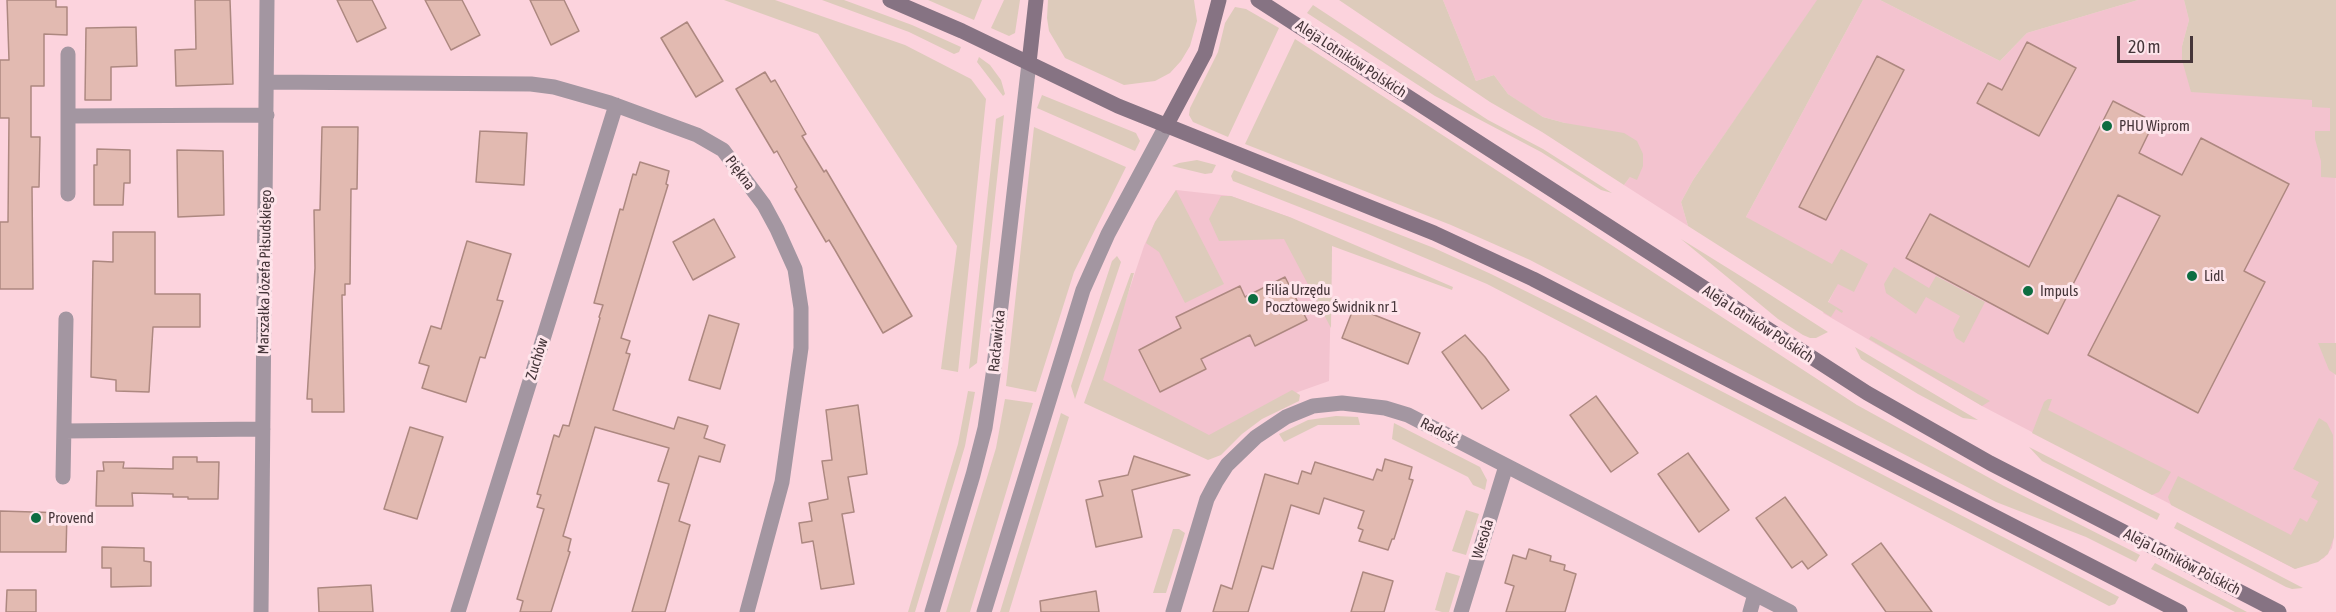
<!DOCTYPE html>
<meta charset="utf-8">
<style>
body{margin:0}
#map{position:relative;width:2336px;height:612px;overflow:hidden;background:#fcd3dd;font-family:"Asap Condensed",sans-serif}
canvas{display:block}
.scale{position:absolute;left:2117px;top:36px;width:76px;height:27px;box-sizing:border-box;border:3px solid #453539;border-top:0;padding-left:8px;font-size:18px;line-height:21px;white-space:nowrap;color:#453539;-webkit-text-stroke:4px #fee5eb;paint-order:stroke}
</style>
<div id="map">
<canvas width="2336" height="612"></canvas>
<div class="scale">20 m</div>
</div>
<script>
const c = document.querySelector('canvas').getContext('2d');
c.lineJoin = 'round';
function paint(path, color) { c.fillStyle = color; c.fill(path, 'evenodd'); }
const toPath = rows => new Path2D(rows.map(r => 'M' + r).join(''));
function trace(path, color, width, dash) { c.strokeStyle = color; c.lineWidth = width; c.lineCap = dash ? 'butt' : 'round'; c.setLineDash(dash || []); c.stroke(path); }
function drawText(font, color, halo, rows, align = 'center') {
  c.font = font + ' "Asap Condensed",sans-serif'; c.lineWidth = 6; c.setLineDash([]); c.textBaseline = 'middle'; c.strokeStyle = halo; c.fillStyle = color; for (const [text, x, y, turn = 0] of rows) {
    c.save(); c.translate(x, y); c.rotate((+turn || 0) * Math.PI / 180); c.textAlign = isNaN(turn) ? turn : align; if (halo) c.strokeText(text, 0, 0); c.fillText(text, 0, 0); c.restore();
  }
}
paint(toPath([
 [1443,0,1818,0,1693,180,1681,202,1688,226,1624,185,1630,177,1565,123,1543,117,1530,109,1508,94,1494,75,1476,81],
 [1863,0,1880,0,2000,61,2027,33,2138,0,2184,0,2189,20,2182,46,2336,82,2334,537,2332,548,2324,558,2295,569,1982,406,1823,313,1838,283,1746,217],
 [1176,190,1231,196,1292,218,1332,246,1329,381,1298,392,1201,442,1095,392,1144,246,1155,222]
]), '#f3c3cf');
paint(toPath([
 [724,0,775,0,905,45,971,79,986,99,958,372,941,369,957,246,818,34],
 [822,0,844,0,912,25,961,47,959,52,954,54,909,32],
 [928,0,982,0,974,20],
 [1004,0,1020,0,1015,33,1009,36,991,28],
 [1048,0,1194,0,1197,21,1190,46,1181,61,1170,73,1155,81,1124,85,1065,58,1049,31,1047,18],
 [1339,0,1443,0,1476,81,1494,75,1508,94,1543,117,1565,123,1624,133,1637,141,1643,154,1643,166,1637,180,1630,177,1624,185,1542,132,1490,102],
 [1817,0,1863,0,1746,217,1832,264,1841,249,1868,264,1854,292,1838,284,1828,302,1843,311,1842,313,1836,309,1831,317,1688,226,1681,202,1693,180],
 [1880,0,2138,0,2027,33,2000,61],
 [2184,0,2336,0,2336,178,2321,177,2321,161,2315,139,2315,131,2330,131,2330,108,2312,107,2312,100,2191,92,2182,60,2182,46,2189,20],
 [1313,5,1488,120,1543,149,1612,193,1601,190,1541,152,1435,96,1307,13],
 [1235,7,1246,9,1279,28,1228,137,1193,122,1189,115,1190,108,1218,52,1225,23],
 [1295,39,1857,405,2004,486,2140,555,2136,562,2086,537,1996,502,1530,260,1451,225,1245,144],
 [979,57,990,65,1001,80,1005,94,1003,96,977,62],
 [1042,95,1136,133,1140,141,1135,151,1037,108],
 [1004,115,977,363,969,369,996,119],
 [1034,127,1126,167,1074,272,1036,392,1006,386],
 [1197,160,1216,165,1212,173,1205,174,1172,166,1179,163],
 [1234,170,1434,248,1491,274,1580,318,2119,597,2115,604,2109,606,1487,284,1368,234,1233,181,1231,176],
 [1176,190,1224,284,1185,303,1159,252,1146,243,1155,222],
 [1221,196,1231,196,1292,218,1453,287,1452,290,1332,246,1331,328,1284,239,1219,241,1209,219],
 [1681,239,1755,285,1828,332,1816,338,1810,338,1803,335,1778,319],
 [1117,256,1121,262,1075,399,1071,386,1112,261],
 [1894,267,1929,288,1936,276,1985,302,1964,343,1956,338,1953,330,1960,316,1926,297,1916,314,1886,293,1884,284],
 [1131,273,1134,273,1103,380,1209,435,1292,390,1300,395,1299,401,1262,419,1242,434,1221,455,1208,460,1084,403],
 [1871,336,1946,377,1990,401,1982,406,1869,339],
 [2318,343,2336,343,2336,375,2329,370],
 [1855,347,1978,420,1963,418,1918,394,1861,359],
 [968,391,975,392,965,446,915,612,908,612,958,444],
 [1005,399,1033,403,970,612,946,612,996,448],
 [2048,399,2052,399,2048,410,2171,472,2159,492,2152,495,2032,433,2044,402],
 [1061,413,1069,417,1009,612,1000,612],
 [1336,416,1358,417,1360,425,1318,425,1284,442,1279,434,1308,420],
 [2319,418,2327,423,2333,435,2334,537,2328,554,2318,562,2295,569,2171,505,2168,497,2178,476,2291,535,2300,518,2307,522,2318,501,2311,497,2319,482,2293,469],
 [1394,423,1480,467,1487,480,1485,490,1473,485,1468,477,1392,439],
 [2029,447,2160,514,2157,520,2042,461],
 [1466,510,1479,514,1466,555,1452,551],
 [2177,522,2303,588,2292,589,2286,587,2174,528],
 [1173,529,1179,529,1185,533,1166,593,1153,593],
 [2155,563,2247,612,2235,612,2151,569],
 [1446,572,1460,576,1449,612,1442,612,1435,610]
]), '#ddcbbb');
const building = toPath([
 [7,0,56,0,56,7,67,7,67,35,44,34,44,86,31,86,31,137,40,137,39,187,32,187,33,289,0,289,0,222,8,222,9,118,0,118,0,60,9,60,7,0],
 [195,0,230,0,233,84,176,86,175,50,196,49,195,0],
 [337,0,372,0,386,28,357,42,337,0],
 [425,0,462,0,480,35,451,50,425,0],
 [530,0,564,0,579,31,551,45,530,0],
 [687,22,723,81,696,97,661,38,687,22],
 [136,27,137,66,111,67,111,100,85,100,86,28,136,27],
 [2027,42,2076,68,2039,136,1977,103,1988,83,2002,90,2027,42],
 [1877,56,1904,70,1826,220,1799,207,1877,56],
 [765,72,771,82,775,80,806,134,802,136,824,172,826,170,912,316,883,333,835,250,829,240,826,242,795,189,797,187,777,151,774,153,736,89,765,72],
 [2113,101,2154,122,2139,153,2182,175,2201,138,2289,184,2244,271,2265,282,2198,413,2088,355,2160,216,2118,195,2048,334,1906,258,1930,214,2029,267,2113,101],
 [322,127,358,127,357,189,351,189,350,284,345,284,345,295,342,295,344,412,312,412,312,399,307,399,315,268,314,210,320,210,322,127],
 [480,131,527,133,524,185,476,182,480,131],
 [97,149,130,150,130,183,124,183,123,205,94,205,94,165,97,165,97,149],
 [177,150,223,151,224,215,178,217,177,150],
 [640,162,669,171,666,184,668,185,621,338,630,341,626,353,630,354,613,410,674,429,678,417,708,426,704,438,725,445,720,462,699,456,679,521,690,525,665,612,632,612,669,484,658,481,669,448,595,427,563,536,571,539,568,551,570,552,551,612,520,612,523,601,517,599,544,509,537,507,541,495,537,494,554,435,559,437,563,425,569,426,600,318,599,317,603,305,594,303,620,209,623,210,633,174,636,175,640,162],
 [714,219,735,257,693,280,673,242,714,219],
 [113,232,155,232,155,294,200,294,200,327,153,327,149,392,116,391,116,380,91,377,93,261,113,262,113,232],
 [467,241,511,254,497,300,503,301,485,358,480,357,466,402,422,388,429,366,419,363,431,326,441,329,467,241],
 [1285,277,1307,320,1255,346,1250,335,1201,359,1206,369,1160,392,1139,350,1181,328,1176,317,1240,286,1245,297,1285,277],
 [1354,307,1420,333,1408,364,1342,338,1354,307],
 [709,315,739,324,720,389,689,380,709,315],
 [1465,335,1485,357,1509,390,1482,409,1442,352,1465,335],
 [1596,396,1638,453,1611,472,1570,415,1596,396],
 [858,405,867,474,848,477,854,512,842,514,854,584,821,589,813,541,802,543,799,523,812,521,809,503,828,499,822,461,832,460,826,410,858,405],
 [410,427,443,437,417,519,384,509,410,427],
 [1688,453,1729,510,1699,532,1658,474,1688,453],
 [1134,456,1190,475,1132,490,1142,537,1096,547,1086,500,1103,496,1099,481,1128,475,1134,456],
 [173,457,197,457,197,462,219,462,218,499,188,499,188,497,173,497,173,494,132,493,133,506,96,506,97,471,104,471,103,462,124,462,123,468,173,469,173,457],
 [1385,459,1412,467,1409,479,1413,480,1394,539,1392,539,1388,550,1359,541,1363,530,1358,528,1364,511,1324,498,1319,514,1291,505,1273,569,1262,566,1248,612,1213,612,1221,585,1232,589,1265,474,1298,484,1302,471,1311,474,1315,462,1373,480,1377,469,1382,471,1385,459],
 [1785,497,1827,555,1808,569,1802,561,1792,568,1756,518,1785,497],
 [0,511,67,513,66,552,0,552,0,511],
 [1881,543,1932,612,1886,612,1852,564,1881,543],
 [102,547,144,548,144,561,151,562,151,586,111,587,111,568,102,568,102,547],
 [1529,549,1551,556,1550,561,1565,565,1564,570,1576,574,1565,612,1506,612,1514,586,1505,583,1513,555,1526,559,1529,549],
 [1363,572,1393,581,1384,612,1351,612,1363,572],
 [371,585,373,612,319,612,318,588,371,585],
 [7,590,36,590,36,612,6,612,7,590],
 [1096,591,1099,612,1041,612,1040,601,1096,591]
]);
paint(building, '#e2bab1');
trace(building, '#ad8880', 1.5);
trace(toPath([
 [267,82,531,84,554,87,610,103,697,135,723,150,764,205,777,229,795,269,801,308,801,348,782,482,747,612],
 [68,116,267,115],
 [68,194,68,54],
 [64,431,263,429],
 [63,477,66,319],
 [261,612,267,0],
 [458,612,616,105],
 [932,612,973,475,985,428,993,375,1029,63],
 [984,612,1083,290,1108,234,1166,126],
 [1173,612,1207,499,1216,482,1227,465,1256,437,1286,417,1313,406,1342,403,1385,408,1408,415,1790,612],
 [1461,612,1506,466],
 [1750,612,1755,594]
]), '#a396a1', 15);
trace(toPath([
 [890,0,962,31,1118,106,1434,233,1533,279,2180,612],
 [1258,0,1867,393,1990,463,2279,612],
 [1029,63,1036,0],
 [1166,126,1205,53,1219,0]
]), '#867383', 15);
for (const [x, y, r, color] of [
 [2107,126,6,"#0d6d41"],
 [2192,276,6,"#0d6d41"],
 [2028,291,6,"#0d6d41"],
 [1253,299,6,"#0d6d41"],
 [36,518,6,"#0d6d41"]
]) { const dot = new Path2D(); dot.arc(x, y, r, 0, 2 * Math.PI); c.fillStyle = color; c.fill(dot); trace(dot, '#fee5eb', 2); }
drawText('15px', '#453539', '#fee5eb', [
 ["Aleja Lotników Polskich",1351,59,33],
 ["Piękna",740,173,53],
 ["Marszałka Józefa Piłsudskiego",265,272,-89],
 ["Aleja Lotników Polskich",1758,324,33],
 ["Racławicka",997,341,-84],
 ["Zuchów",537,359,-73],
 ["Radość",1439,431,27],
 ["Wesoła",1483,539,-73],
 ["Aleja Lotników Polskich",2182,562,27]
]);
drawText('15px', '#453539', '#fee5eb', [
 ["PHU Wiprom",2119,126],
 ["Lidl",2204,276],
 ["Filia Urzędu",1265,290],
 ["Pocztowego Świdnik nr 1",1265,307],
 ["Impuls",2040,291],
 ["Provend",48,518]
], 'left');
</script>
